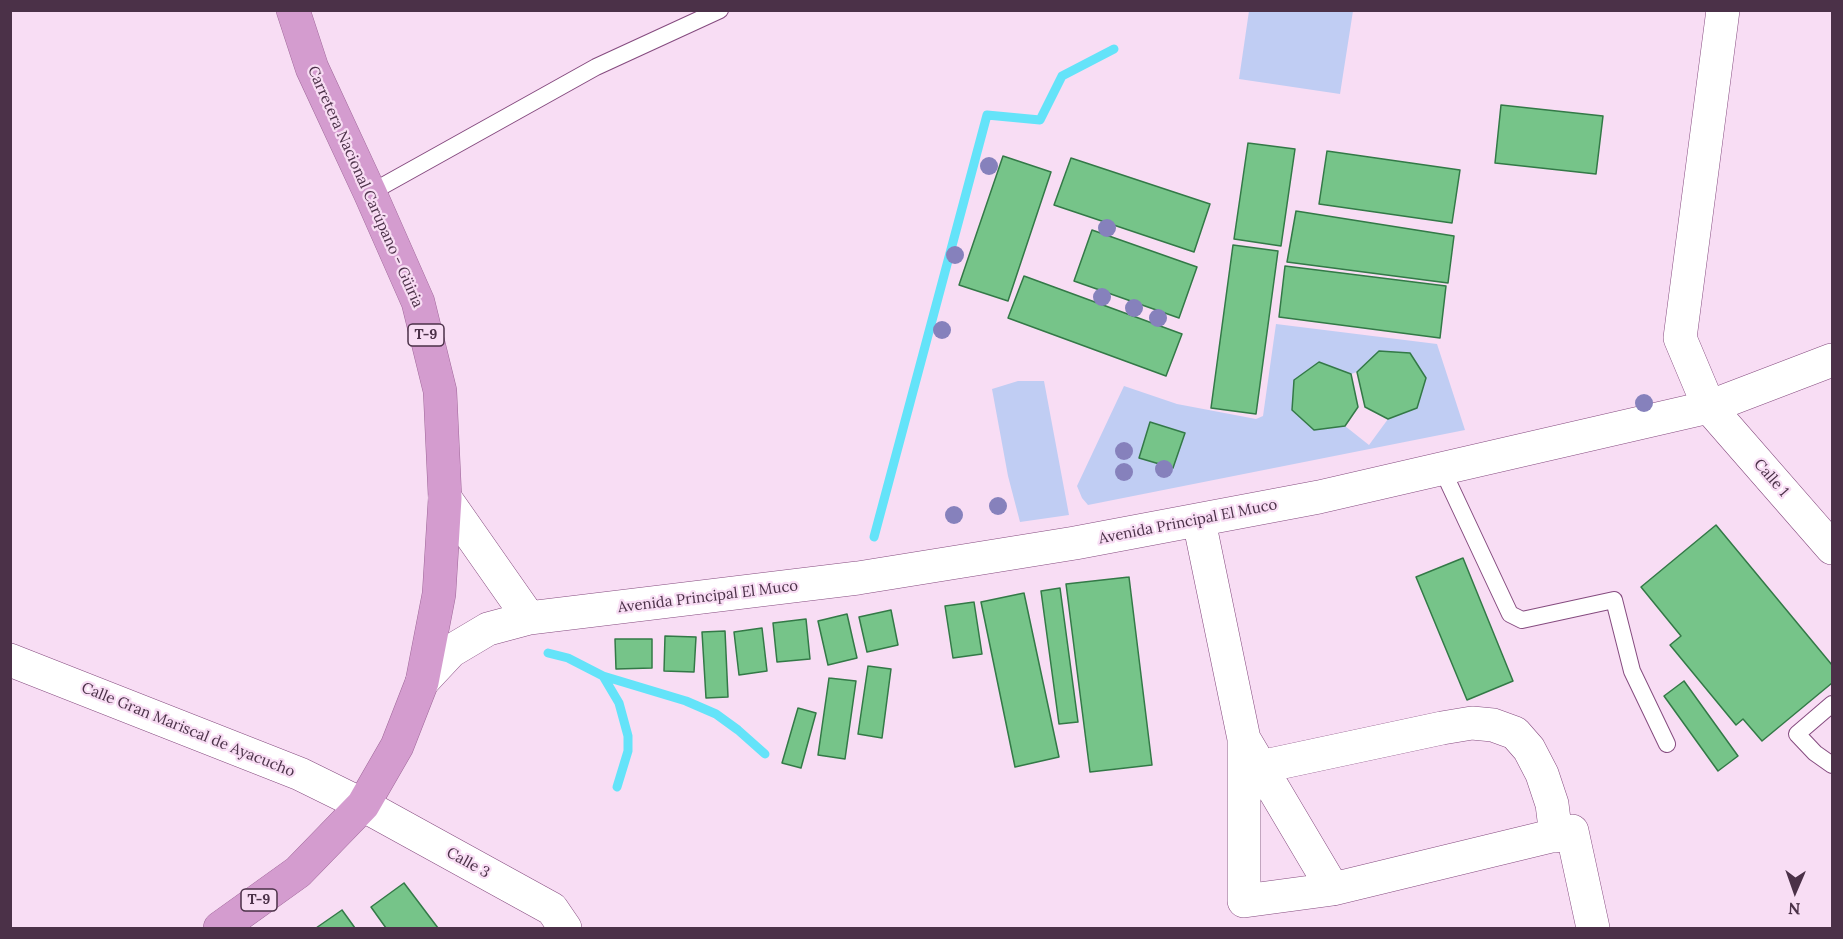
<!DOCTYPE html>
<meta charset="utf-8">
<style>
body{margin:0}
#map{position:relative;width:1843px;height:939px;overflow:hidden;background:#f8ddf4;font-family:Lora,serif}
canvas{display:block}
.frame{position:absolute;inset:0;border:12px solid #4b3148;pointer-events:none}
.north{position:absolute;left:1765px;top:861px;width:60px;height:60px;-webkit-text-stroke:4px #f8ddf4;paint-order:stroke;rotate:182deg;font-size:16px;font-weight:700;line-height:24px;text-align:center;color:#4b3148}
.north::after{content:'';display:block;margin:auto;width:21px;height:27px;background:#4b3148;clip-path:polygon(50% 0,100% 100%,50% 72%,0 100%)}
</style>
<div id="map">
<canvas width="1843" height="939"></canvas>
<div class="frame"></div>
<div class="north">N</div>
</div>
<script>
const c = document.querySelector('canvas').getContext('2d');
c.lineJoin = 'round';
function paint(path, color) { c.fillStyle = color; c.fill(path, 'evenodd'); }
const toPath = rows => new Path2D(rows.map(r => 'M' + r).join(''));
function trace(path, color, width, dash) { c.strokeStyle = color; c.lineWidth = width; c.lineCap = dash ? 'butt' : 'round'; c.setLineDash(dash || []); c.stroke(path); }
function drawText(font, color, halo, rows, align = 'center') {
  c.font = font + ' Lora,serif'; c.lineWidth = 4.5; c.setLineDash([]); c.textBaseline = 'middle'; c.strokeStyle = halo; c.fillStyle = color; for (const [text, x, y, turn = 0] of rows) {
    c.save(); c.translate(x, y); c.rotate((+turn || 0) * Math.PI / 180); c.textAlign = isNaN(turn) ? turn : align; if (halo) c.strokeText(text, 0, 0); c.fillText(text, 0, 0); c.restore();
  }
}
paint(toPath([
 [1249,11,1353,11,1340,94,1239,79],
 [1276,324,1437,344,1465,430,1088,505,1082,498,1077,486,1124,386,1177,404,1256,419,1263,416],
 [1379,351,1410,353,1426,378,1417,408,1388,419,1369,445,1345,426,1314,430,1292,410,1294,380,1319,362,1351,374,1357,372],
 [1018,381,1044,381,1069,515,1020,522,1008,476,992,389]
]), '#c0cdf3');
trace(toPath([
 [874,537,987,115,1040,120,1062,76,1114,49],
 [548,653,568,658,603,676,619,703,628,736,628,751,617,787],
 [603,676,686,701,716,714,738,730,765,754]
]), '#64e3f9', 9);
const building = toPath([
 [1501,105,1603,116,1596,174,1495,163,1501,105],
 [1248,143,1295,149,1281,246,1234,239,1248,143],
 [1327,151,1460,170,1452,223,1319,204,1327,151],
 [1003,156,1051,172,1008,301,959,285,1003,156],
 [1071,158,1210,204,1194,252,1054,205,1071,158],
 [1296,211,1454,236,1448,283,1287,262,1296,211],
 [1092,230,1197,267,1179,318,1074,281,1092,230],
 [1233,245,1278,251,1256,414,1211,408,1233,245],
 [1285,266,1446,286,1440,338,1279,317,1285,266],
 [1024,276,1182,334,1166,376,1008,318,1024,276],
 [1379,351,1410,353,1426,378,1417,408,1388,419,1365,407,1357,372,1379,351],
 [1319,362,1351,374,1358,407,1345,426,1314,430,1292,410,1294,380,1319,362],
 [1150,422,1185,433,1173,468,1139,458,1150,422],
 [1716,525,1832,665,1832,683,1762,741,1743,719,1736,725,1670,645,1681,636,1641,587,1716,525],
 [1463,558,1513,681,1467,700,1416,577,1463,558],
 [1129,577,1152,765,1090,772,1066,584,1129,577],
 [1060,588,1078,722,1059,724,1041,591,1060,588],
 [1024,593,1059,757,1015,767,981,602,1024,593],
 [974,602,982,654,953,658,945,606,974,602],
 [891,610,898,645,867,652,859,617,891,610],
 [847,614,857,658,828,665,818,621,847,614],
 [806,619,810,659,777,662,773,623,806,619],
 [762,628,767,671,739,675,734,632,762,628],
 [725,631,728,697,706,698,702,632,725,631],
 [665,636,696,637,694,672,664,671,665,636],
 [615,639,652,639,652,668,616,669,615,639],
 [868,666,891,669,882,738,858,734,868,666],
 [829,678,856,681,845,759,818,755,829,678],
 [1684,681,1738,756,1718,771,1664,696,1684,681],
 [798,708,816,713,801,768,782,763,798,708],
 [404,883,438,928,386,928,371,907,404,883],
 [342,910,355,928,316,928,342,910]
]);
paint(building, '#76c489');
trace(building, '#337947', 1.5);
const service = toPath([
 [370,193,596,67,720,10],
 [1442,469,1510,614,1522,620,1614,600,1632,671,1667,744],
 [1832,704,1797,734,1815,753,1832,765]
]);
const minor = toPath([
 [1723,10,1680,338,1709,407,1832,548],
 [1199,521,1244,739,1333,889,1572,831,1593,928],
 [10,660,300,774,363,805,552,909,565,928],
 [1244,740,1244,901,1333,889],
 [1260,767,1442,728,1472,723,1493,725,1515,733,1529,749,1542,774,1552,804,1556,836]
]);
const tertiary = toPath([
 [445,498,529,618],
 [422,682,451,651,488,629,529,618,858,578,1075,543,1319,497,1709,407,1832,360]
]);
const trunk = toPath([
 [220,928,298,872,363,805,397,746,422,682,439,594,445,498,440,391,418,302,370,193,312,68,293,10]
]);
trace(service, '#854b7f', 18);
trace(minor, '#854b7f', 34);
trace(tertiary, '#854b7f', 34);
trace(trunk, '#9e6698', 34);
trace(service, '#fff', 16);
trace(minor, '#fff', 33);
trace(tertiary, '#fff', 33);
trace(trunk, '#d49ccf', 33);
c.fillStyle = '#8681bc';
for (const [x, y] of [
 [989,166],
 [1107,228],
 [955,255],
 [1102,297],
 [1134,308],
 [1158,318],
 [942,330],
 [1644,403],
 [1124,451],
 [1164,469],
 [1124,472],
 [998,506],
 [954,515]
]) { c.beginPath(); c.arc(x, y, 9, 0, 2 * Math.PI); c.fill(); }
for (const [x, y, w] of [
 [426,335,36],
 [259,900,36]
]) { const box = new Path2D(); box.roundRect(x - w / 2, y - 11, w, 22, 4.5); c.fillStyle = '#f8ddf4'; c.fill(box); trace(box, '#4b3148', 1.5); }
drawText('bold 14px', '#4b3148', null, [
 ["T-9",426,335],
 ["T-9",259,900]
]);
drawText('15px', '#4b3148', '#f8ddf4', [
 ["Carretera Nacional Carúpano - Güiria",365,187,66],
 ["Calle 1",1771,478,49],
 ["Avenida Principal El Muco",1188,522,-11],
 ["Avenida Principal El Muco",708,597,-7],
 ["Calle Gran Mariscal de Ayacucho",188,730,22],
 ["Calle 3",468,863,29]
]);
</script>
